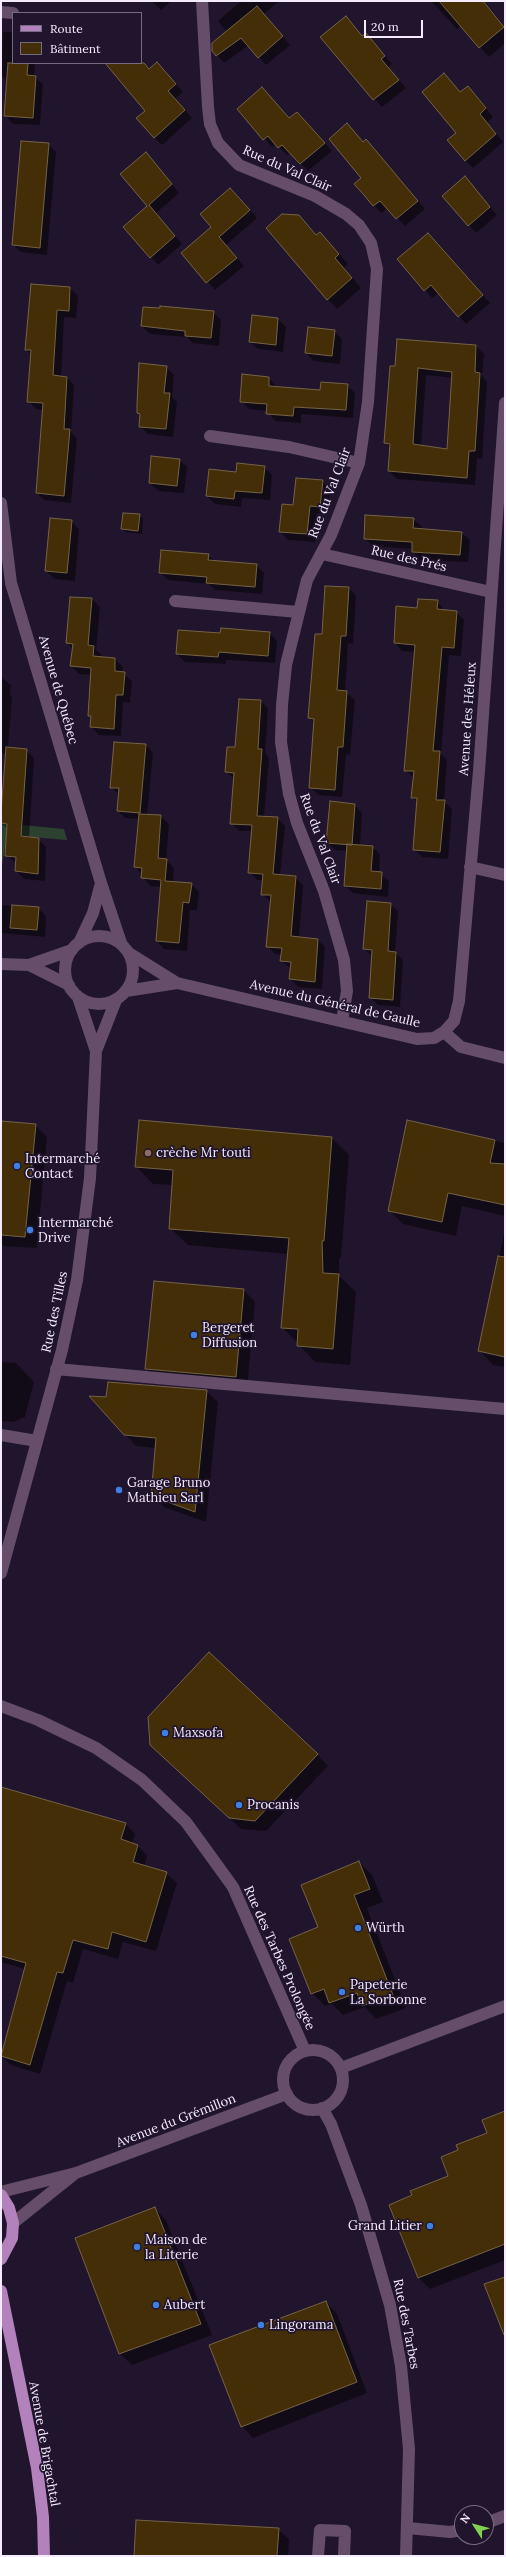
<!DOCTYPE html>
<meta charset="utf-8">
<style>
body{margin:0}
#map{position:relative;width:506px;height:2557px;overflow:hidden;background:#21152e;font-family:Lora,serif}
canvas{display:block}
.frame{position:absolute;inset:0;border:2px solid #f4ecfd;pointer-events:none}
.legend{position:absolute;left:12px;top:12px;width:130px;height:52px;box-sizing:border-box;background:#21152e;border:1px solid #756b81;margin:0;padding:5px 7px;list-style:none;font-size:12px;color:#f4ecfd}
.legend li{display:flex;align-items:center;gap:8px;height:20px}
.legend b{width:20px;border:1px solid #756b81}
.north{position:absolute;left:454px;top:2505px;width:40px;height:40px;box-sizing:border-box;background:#21152e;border:1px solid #756b81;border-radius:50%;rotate:306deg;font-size:11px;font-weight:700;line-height:16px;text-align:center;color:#f4ecfd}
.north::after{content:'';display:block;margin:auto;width:14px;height:18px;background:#82d04f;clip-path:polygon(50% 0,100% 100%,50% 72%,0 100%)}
.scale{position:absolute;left:364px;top:20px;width:59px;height:18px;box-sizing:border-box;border:2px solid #f4ecfd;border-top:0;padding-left:5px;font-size:12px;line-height:14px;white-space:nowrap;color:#f4ecfd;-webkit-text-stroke:3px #21152e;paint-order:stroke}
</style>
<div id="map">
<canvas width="506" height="2557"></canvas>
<div class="frame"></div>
<ul class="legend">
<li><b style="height:5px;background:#b381bb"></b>Route</li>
<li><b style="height:11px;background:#432e08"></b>Bâtiment</li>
</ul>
<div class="north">N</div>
<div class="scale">20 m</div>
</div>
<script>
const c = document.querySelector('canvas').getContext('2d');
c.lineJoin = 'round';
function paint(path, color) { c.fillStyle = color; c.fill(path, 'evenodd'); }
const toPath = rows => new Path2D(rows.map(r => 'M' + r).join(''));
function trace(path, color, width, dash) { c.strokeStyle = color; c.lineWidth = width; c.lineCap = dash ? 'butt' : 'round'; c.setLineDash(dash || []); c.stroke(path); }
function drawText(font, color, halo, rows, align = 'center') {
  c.font = font + ' Lora,serif'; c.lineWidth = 3.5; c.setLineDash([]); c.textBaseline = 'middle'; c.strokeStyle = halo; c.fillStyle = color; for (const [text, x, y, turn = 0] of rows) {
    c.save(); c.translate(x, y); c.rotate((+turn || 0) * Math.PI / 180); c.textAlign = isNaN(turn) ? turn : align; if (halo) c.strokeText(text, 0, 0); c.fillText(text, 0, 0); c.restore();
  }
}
paint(toPath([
 [1,823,64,829,67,840,7,835,1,871]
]), '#2c412f');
paint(toPath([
 [152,1,171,1,161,10],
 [241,1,279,1,264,14,290,45,266,65,249,45,224,63,217,55,227,32,218,21],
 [431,1,484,1,505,27,505,43,489,57,461,25,457,29],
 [353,25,363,37,366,34,374,42,392,64,388,67,406,88,382,107,321,38],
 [3,32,13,32,13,63,35,63,34,77,43,84,40,125,13,124,6,116,7,81,1,75],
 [141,60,149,70,164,71,183,92,175,99,192,118,162,145,154,137,146,111,118,63,141,63],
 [444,74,461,93,468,88,476,95,493,117,487,123,503,142,473,168,465,160],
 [239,109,305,121,332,151,308,171,290,152,287,155,276,144,272,147],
 [364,143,374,148,425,209,405,226,388,208,381,213,374,205,362,178],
 [48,144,56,152,47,255,21,252,13,245],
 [153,161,179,193,156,213,182,244,158,265,125,227,149,206],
 [472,186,497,215,476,233,444,196],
 [230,189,257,218,226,245,244,266,215,290,183,253,212,227],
 [309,226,317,236,330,243,348,264,344,268,361,288,337,309,328,299],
 [428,234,490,303,466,324,439,293,432,298,399,259],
 [32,285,70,288,78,296,76,318,64,317,61,377,67,377,74,385,71,432,77,438,71,503,44,500,37,493,43,410,36,409,28,401,32,355,26,350],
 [213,312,221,320,219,346,193,343,187,337,150,334,142,326],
 [253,316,278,319,286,327,283,352,258,349,250,342],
 [334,331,342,339,340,364,314,361,306,353],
 [476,346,484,354,482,376,487,382,482,459,477,458,475,485,397,479,389,471,391,448,385,443,396,367],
 [426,375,453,378,448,450,421,446],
 [166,367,174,375,172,397,177,402,173,437,148,434,140,426,141,416,138,413],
 [269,378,277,387,321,391,347,385,355,393,353,418,301,414,301,423,275,421,267,411,249,409,241,401],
 [179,460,187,467,184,493,158,491,150,483],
 [264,467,272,475,270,500,242,498,241,507,215,504,207,496,237,473],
 [322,481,330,489,328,514,317,513,315,542,288,540,281,532,294,506],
 [139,515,143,519,142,534,126,532,122,529],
 [414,519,422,527,421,530,462,533,470,540,468,562,420,560,413,552,413,549,373,546,365,539],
 [71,521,79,529,75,581,54,579,46,571],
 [208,555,215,561,256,565,264,573,262,594,215,590,209,584,168,580,160,572],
 [349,588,356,596,353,644,348,643,345,692,355,700,350,755,346,754,342,797,318,795,310,787,315,723,309,718,323,635],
 [92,599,100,607,96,650,101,654,101,658,115,659,123,667,122,673,132,681,130,703,123,702,121,736,99,735,91,727,91,718,89,715,92,675,79,674,71,666,73,649,67,643],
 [437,601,445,611,456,612,464,620,461,656,449,655,441,754,447,760,444,801,452,809,448,859,422,857,414,849,418,803,412,797,414,778,405,770,416,652,402,651,395,643,418,609],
 [270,633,277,641,275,663,226,660,226,664,185,662,177,654,221,634],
 [1,677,11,685,10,695,12,697,8,748,26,750,34,758,29,838,38,839,46,847,45,881,24,879,16,871,16,863,6,855,8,829,1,823,6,754,1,753],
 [261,701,268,709,265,753,269,758,264,817,277,818,285,826,280,876,295,877,303,885,299,938,318,940,325,947,322,989,298,987,290,979,291,968,281,961,282,955,275,954,268,946,271,902,262,894,263,880,257,880,250,872,253,831,239,831,232,823,234,779,226,772],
 [146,745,153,753,147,815,161,816,169,824,166,860,174,868,173,882,191,884,199,892,197,910,190,910,187,951,164,949,157,941,161,887,150,886,135,866,139,819,125,818,118,811,119,795,111,787],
 [355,805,362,813,360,846,373,847,380,855,379,873,389,881,388,897,353,893,345,886,347,851,335,850,327,842],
 [390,904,398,911,395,952,403,960,400,1007,378,1005,370,997,373,957,364,949],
 [1,905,38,908,46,916,45,937,1,933],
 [140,1121,332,1138,349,1155,341,1258,339,1258,339,1276,356,1292,350,1365,315,1362,282,1327,288,1254,188,1245,170,1228,173,1185,153,1184,136,1166],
 [1,1122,35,1125,47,1137,37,1248,1,1246],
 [408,1122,505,1143,505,1216,462,1206,456,1236,403,1224,389,1210],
 [505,1229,505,1367,493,1365,479,1350],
 [244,1290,255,1302,247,1388,158,1380,146,1369],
 [1,1362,16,1363,34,1382,25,1417,13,1422,1,1421],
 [206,1391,218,1402,206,1522,164,1507,152,1495,156,1448,136,1446,125,1434,107,1398],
 [317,1754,328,1766,266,1831,241,1829,163,1756],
 [1,1788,125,1823,135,1834,132,1844,137,1845,147,1856,144,1867,166,1873,177,1883,156,1951,123,1942,118,1959,83,1949,73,1983,67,1981,40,2074,11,2065,1,2056,25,1969,1,1962],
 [359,1862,372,1875,383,1902,367,1908,406,2008,376,2019,365,2007,343,2015,332,2004,325,2006,312,1993,320,1928],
 [505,2112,505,2260,430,2289,419,2278,390,2205,449,2177,459,2151,488,2134],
 [155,2209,166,2220,212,2335,132,2365,120,2354,76,2239],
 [326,2302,337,2314,367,2393,253,2438,242,2426],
 [278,2529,289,2539,288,2556,135,2556]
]), '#0007');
const building = toPath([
 [439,1,483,1,504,27,479,48,439,1],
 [257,6,283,36,258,58,241,38,216,56,212,51,212,43,257,6],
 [346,16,362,36,366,33,376,45,385,56,381,59,399,80,373,100,320,37,346,16],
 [157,62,176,84,168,91,185,110,154,138,136,118,145,111,105,63,144,63,149,69,157,62],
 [8,63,28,63,27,75,36,76,33,118,4,116,8,63],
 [444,73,460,92,468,86,486,108,480,114,496,134,465,161,447,140,456,133,422,92,444,73],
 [262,87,289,118,297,112,325,143,300,164,282,145,278,148,268,136,263,140,237,109,262,87],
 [347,123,363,142,366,139,418,201,396,219,380,201,373,206,364,195,354,184,361,178,329,139,347,123],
 [21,141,49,143,40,248,12,245,21,141],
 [146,152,172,184,149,205,175,236,150,258,123,227,147,206,120,174,146,152],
 [465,176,490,207,468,226,442,196,465,176],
 [230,188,250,210,219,237,237,258,206,283,181,253,211,227,200,214,230,188],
 [282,214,299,215,316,235,320,232,339,254,335,258,352,278,327,300,266,228,282,214],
 [428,233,483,295,458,317,431,285,424,291,397,259,428,233],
 [31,284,70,287,69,311,57,310,53,375,67,377,64,429,70,429,64,496,36,493,43,403,27,402,31,350,25,350,31,284],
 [160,306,214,311,211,338,185,336,185,331,141,326,143,307,160,308,160,306],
 [252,315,278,318,276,345,249,342,252,315],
 [308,327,335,330,332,356,305,353,308,327],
 [397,339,476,345,475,372,480,373,475,451,469,451,467,478,388,471,390,444,384,443,390,366,395,366,397,339],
 [418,368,452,372,447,449,413,444,418,368],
 [139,363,167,366,164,393,170,393,166,429,139,427,140,414,137,413,137,404,139,363],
 [242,374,269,377,269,386,320,390,321,382,348,384,346,410,294,407,293,416,266,414,267,404,240,402,242,374],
 [151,456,180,459,177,486,149,483,151,456],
 [237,463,265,466,262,493,235,491,234,499,206,496,209,469,236,472,237,463],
 [296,478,323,480,320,507,310,506,307,534,279,532,282,504,293,505,296,478],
 [123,513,140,514,138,531,121,529,123,513],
 [365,515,414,518,413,528,462,532,460,555,412,552,412,542,364,539,365,515],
 [50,518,72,520,67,573,45,571,50,518],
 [161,550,209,554,208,560,257,564,255,587,206,583,207,577,159,573,161,550],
 [325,586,349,587,346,636,341,636,337,690,347,691,343,747,338,747,335,790,309,788,314,719,308,718,315,634,322,634,325,586],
 [70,597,92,598,88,645,94,646,93,656,115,658,115,671,125,672,123,695,116,695,114,729,90,727,91,716,88,716,91,668,70,666,73,644,66,643,70,597],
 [418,599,438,600,437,609,457,611,454,648,442,647,433,751,440,751,436,800,445,800,440,852,413,850,417,798,411,798,414,771,404,771,415,645,394,643,396,606,417,608,418,599],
 [221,628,270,632,268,656,219,652,218,657,176,654,178,630,220,633,221,628],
 [239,699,261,700,258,749,262,749,257,816,278,817,273,874,296,876,291,936,318,939,315,982,289,979,291,962,280,961,282,948,266,947,271,895,261,895,263,874,248,873,252,825,230,824,234,773,225,772,227,747,235,747,239,699],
 [114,742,146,744,140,813,117,811,119,788,110,788,114,742],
 [6,747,27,749,21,836,39,838,38,874,15,871,16,857,5,856,7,824,1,823,1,812,6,747],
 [330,801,355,804,352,845,326,843,330,801],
 [139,814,161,815,158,858,167,859,165,881,192,883,189,903,183,902,179,943,156,941,161,880,141,878,142,868,134,867,139,814],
 [347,844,373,846,371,871,382,872,381,889,344,886,347,844],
 [367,901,391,903,388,951,396,952,393,1000,369,998,372,950,363,949,367,901],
 [12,905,39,907,37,930,10,928,12,905],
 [139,1120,332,1137,324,1241,322,1241,323,1273,339,1274,333,1349,297,1346,298,1329,281,1328,289,1238,169,1229,173,1170,135,1167,139,1120],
 [407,1120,495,1140,490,1163,505,1164,505,1205,448,1193,442,1222,388,1211,407,1120],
 [1,1121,36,1124,25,1237,1,1235,1,1121],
 [498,1256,505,1257,505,1357,478,1351,498,1256],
 [154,1281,244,1289,236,1377,145,1369,154,1281],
 [108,1382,207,1390,195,1512,151,1496,156,1438,124,1435,89,1396,106,1397,108,1382],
 [209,1652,318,1754,255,1821,229,1818,150,1745,148,1717,209,1652],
 [1,1787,126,1823,121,1839,138,1845,133,1862,167,1872,146,1942,112,1932,108,1949,73,1940,63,1973,57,1972,30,2065,1,2056,26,1963,1,1956,1,1787],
 [359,1861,370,1889,354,1895,393,1995,362,2006,357,1993,329,2003,324,1989,311,1994,289,1939,318,1927,301,1885,359,1861],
 [505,2111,505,2244,418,2278,389,2205,412,2195,410,2191,448,2176,441,2157,458,2150,456,2145,487,2133,482,2120,505,2111],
 [155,2207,201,2324,119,2354,75,2238,155,2207],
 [505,2277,505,2334,504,2335,484,2284,505,2277],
 [326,2301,357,2382,241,2427,209,2345,326,2301],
 [136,2520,279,2528,277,2556,134,2556,136,2520]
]);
paint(building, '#432e08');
trace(building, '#756345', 1);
trace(toPath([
 [202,1,208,107,210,124,218,143,239,165,315,196,346,214,359,225,371,243,377,269,368,402,359,463,331,535,307,580,286,665,282,705,281,742,289,794,297,823,324,891,344,960,347,991,342,1021],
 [1,12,13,13],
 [210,436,289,447,359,463],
 [1,503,11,583,101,883,121,943],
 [322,554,491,592],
 [175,601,298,612],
 [470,867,505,875],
 '65 970a34 34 0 1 1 68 0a34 34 0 1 1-68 0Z',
 [79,943,93,913,101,883],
 [129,953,177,983,417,1039,434,1038,444,1032,461,1047,505,1058],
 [1,964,29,965,72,950],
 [29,965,69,985],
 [126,991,177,983],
 [78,997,96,1051],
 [444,1032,454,1021,459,1001,479,771,505,403],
 [56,1369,505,1409],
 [1,1435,37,1441],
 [1,1573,62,1350,77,1280,90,1178,96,1051,116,1000],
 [1,1706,38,1720,96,1748,142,1780,186,1822,233,1887,305,2051],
 '283 2080a30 30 0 1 1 60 0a30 30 0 1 1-60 0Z',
 [341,2068,505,2006],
 [322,2108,331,2124,361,2205,390,2305,401,2366,409,2449,406,2556],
 [1,2192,76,2173,287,2094],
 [13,2223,73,2175],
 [486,2523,505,2516],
 [408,2528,450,2532,462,2530],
 [318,2556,320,2530,345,2531,344,2556]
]), '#664e6b', 12);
trace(toPath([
 [1,2195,9,2208,13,2223,12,2238,1,2259],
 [1,2291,37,2468,43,2517,44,2556]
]), '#b381bb', 12);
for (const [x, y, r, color] of [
 [148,1153,4,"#8d6e63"],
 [17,1166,4,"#3f7fe0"],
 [30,1230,4,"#3f7fe0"],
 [194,1335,4,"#3f7fe0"],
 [119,1490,4,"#3f7fe0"],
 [165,1733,4,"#3f7fe0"],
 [239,1805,4,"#3f7fe0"],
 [358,1928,4,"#3f7fe0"],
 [342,1992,4,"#3f7fe0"],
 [430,2226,4,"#3f7fe0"],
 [137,2247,4,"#3f7fe0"],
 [156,2305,4,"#3f7fe0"],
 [261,2325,4,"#3f7fe0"]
]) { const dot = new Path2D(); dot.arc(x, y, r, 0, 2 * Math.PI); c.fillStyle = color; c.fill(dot); trace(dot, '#21152e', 1.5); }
drawText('13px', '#f4ecfd', '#21152e', [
 ["Rue du Val Clair",287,169,24],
 ["Rue du Val Clair",330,493,-69],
 ["Rue des Prés",409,559,13],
 ["Avenue de Québec",58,690,74],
 ["Avenue des Héleux",468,719,-86],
 ["Rue du Val Clair",320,839,70],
 ["Avenue du Général de Gaulle",335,1004,13],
 ["Rue des Tilles",55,1312,-78],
 ["Rue des Tarbes Prolongée",279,1958,66],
 ["Avenue du Grémillon",176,2121,-21],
 ["Rue des Tarbes",406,2324,79],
 ["Avenue de Brigachtal",44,2444,80]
]);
drawText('13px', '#f4ecfd', '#21152e', [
 ["crèche Mr touti",156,1153],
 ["Intermarché",25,1159],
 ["Contact",25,1174],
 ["Intermarché",38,1223],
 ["Drive",38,1238],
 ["Bergeret",202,1328],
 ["Diffusion",202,1343],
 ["Garage Bruno",127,1483],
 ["Mathieu Sarl",127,1498],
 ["Maxsofa",173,1733],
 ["Procanis",247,1805],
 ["Würth",366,1928],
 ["Papeterie",350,1985],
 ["La Sorbonne",350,2000],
 ["Grand Litier",422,2226,"right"],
 ["Maison de",145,2240],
 ["la Literie",145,2255],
 ["Aubert",164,2305],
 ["Lingorama",269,2325]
], 'left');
</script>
